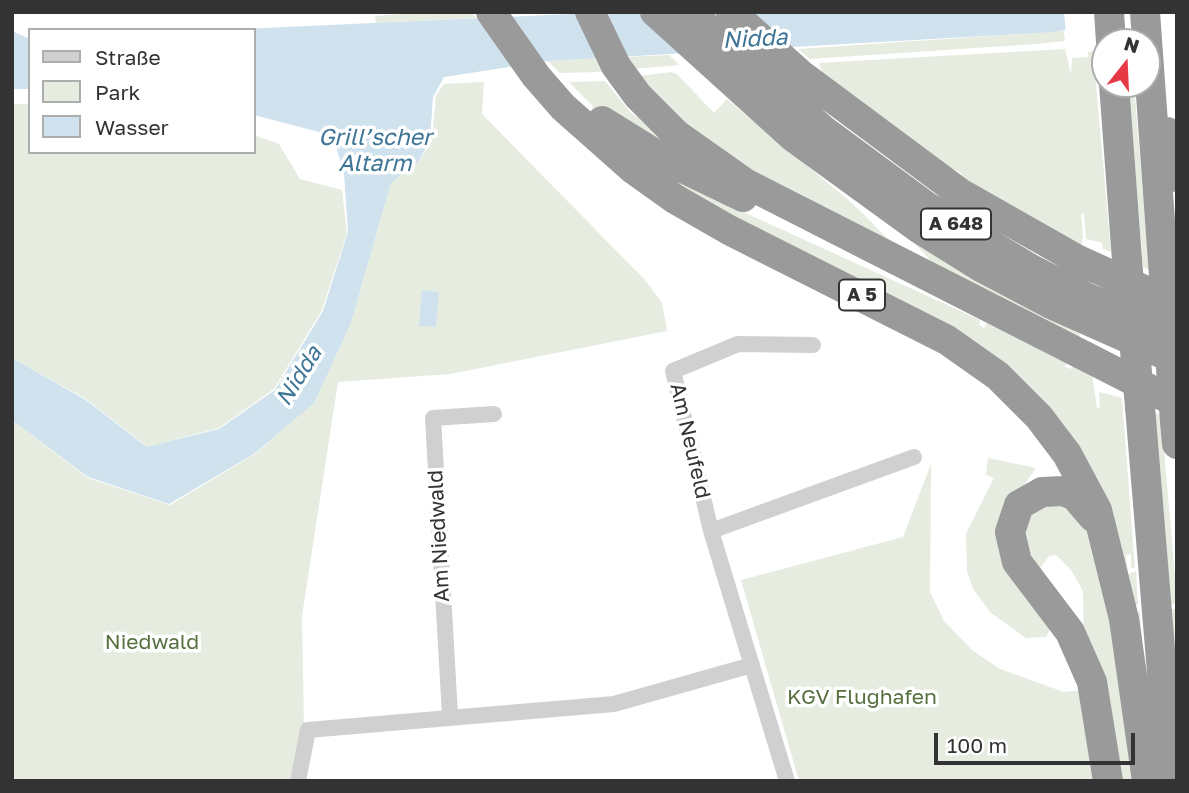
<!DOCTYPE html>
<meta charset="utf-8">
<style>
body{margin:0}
#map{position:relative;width:1189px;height:793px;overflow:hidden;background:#fff;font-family:"Golos Text",sans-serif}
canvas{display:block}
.frame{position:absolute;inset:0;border:14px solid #333;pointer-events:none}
.legend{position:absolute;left:28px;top:28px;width:228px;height:126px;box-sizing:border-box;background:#fff;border:2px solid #adadad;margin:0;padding:9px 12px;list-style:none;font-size:21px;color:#333}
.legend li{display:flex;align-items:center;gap:14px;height:35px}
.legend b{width:35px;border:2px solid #adadad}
.north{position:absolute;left:1091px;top:28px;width:70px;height:70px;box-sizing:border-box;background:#fff;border:2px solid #adadad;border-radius:50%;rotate:18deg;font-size:19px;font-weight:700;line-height:28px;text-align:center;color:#333}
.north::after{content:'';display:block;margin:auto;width:24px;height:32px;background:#e63946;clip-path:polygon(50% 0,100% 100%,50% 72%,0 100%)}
.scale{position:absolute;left:934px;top:733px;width:201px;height:32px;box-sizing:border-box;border:4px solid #333;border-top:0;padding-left:9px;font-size:21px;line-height:24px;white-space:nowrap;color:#333;-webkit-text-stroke:5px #fff;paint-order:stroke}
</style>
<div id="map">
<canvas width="1189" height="793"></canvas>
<div class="frame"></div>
<ul class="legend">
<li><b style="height:9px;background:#d0d0d0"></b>Straße</li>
<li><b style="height:19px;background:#e6ecdf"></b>Park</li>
<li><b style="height:19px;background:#cfe2ee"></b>Wasser</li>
</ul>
<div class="north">N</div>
<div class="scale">100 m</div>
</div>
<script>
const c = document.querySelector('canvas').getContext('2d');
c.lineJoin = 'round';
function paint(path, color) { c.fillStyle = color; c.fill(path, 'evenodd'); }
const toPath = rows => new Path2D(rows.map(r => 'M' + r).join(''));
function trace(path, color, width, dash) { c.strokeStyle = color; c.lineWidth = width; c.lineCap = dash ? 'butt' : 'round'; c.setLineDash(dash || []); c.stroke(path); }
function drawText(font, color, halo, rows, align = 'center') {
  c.font = font + ' "Golos Text",sans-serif'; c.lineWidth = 7; c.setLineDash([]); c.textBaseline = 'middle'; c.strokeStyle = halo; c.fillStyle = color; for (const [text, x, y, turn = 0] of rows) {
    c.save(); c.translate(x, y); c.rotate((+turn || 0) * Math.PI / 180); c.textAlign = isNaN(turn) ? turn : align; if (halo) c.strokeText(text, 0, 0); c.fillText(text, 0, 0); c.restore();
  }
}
paint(toPath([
 [428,12,472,12,476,18,376,23,375,16],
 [1064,31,1065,41,1036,44,810,59,798,49],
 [1065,49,1071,74,1072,58,1088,57,1088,52,1093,51,1111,252,1103,249,1102,243,1086,239,1084,213,1081,214,1083,238,1080,249,959,179,962,174,954,169,951,174,822,72,819,63],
 [669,55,679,65,635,69,627,57],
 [596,58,603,72,560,73,548,61],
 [671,72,677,74,714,113,727,99,853,204,899,250,758,177,669,114,640,76],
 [605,81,631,113,691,155,610,123,592,109,593,106,569,82],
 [484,82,482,114,645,280,662,303,667,331,450,374,338,382,302,616,304,729,295,781,12,781,12,420,88,478,170,505,255,454,314,402,351,323,391,183,419,161,432,141,436,95,444,84],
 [1128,84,1134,84,1149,270,1143,267],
 [12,104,30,104,30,152,254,152,254,135,279,144,300,179,342,190,347,233,322,310,274,389,219,428,148,447,86,399,12,358],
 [635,158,750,215,980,320,979,325,984,328,987,323,1000,329,1067,362,1065,367,1071,369,1073,365,1092,374,1097,408,1100,407,1099,392,1122,398,1135,568,1131,568,1131,554,1126,555,1128,574,1136,571,1138,605,1134,605,1135,613,1140,612,1150,742,1139,666,1045,415,757,238],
 [906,234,1080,334,1078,339,952,274,931,261],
 [1155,412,1161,415,1177,599,1177,674,1171,609,1176,609,1176,604,1171,604],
 [988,458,1036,468,1008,508,1052,626,1046,637,1026,638,991,613,973,589,967,571,966,534,994,478,986,475],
 [931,464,930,592,944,621,972,650,1000,669,1064,692,1084,690,1101,781,799,781,741,580,903,537],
 [1073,503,1101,554,1137,781,1114,781,1084,643,1083,591,1071,570,1056,555,1049,556,1041,567,1033,568,1020,525,1029,507]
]), '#e6ecdf');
paint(toPath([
 [615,12,1154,12,1055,32,548,61,444,77,433,97,430,140,419,161,391,183,351,323,314,403,254,454,169,504,88,477,12,420,12,358,86,400,147,447,219,429,275,390,323,311,348,232,344,172,335,144,323,133,254,115,254,30,220,30],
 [12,31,30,39,30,89,12,89],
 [422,290,439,292,436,327,419,326]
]), '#cfe2ee');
paint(toPath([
 [1064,12,1158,12,1155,16,1066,34]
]), '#fff');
trace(toPath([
 [711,531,914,457],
 [450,715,433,418,494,414],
 [298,781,308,730,614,704,752,665],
 [787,781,711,531,673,371,738,344,813,345]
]), '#d0d0d0', 16);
trace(toPath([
 [491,12,536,76,563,107,633,169,675,199,729,230,947,340,998,376,1039,417,1067,454,1097,510,1124,619,1147,781],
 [590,12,616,66,638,96,677,135,745,183,1177,403],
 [655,12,792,136,920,229,981,267,1051,304,1177,360],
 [689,12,823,130,926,206,1031,269,1088,298,1177,335],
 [731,12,800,74,960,193,1078,260,1177,305],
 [1109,12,1111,42],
 [1145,12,1164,276],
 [1114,84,1127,260],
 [602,121,660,157,743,197],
 [1167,132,1177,177],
 [1140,407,1171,781],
 [1175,421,1177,444],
 [1093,517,1075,496,1063,491,1042,492,1019,505,1010,532,1017,562,1070,632,1092,682,1108,781]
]), '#9a9a9a', 30);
trace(toPath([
 [1127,260,1140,407],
 [1164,276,1175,421]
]), '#9a9a9a', 30);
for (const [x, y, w] of [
 [956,224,70],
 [862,295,46]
]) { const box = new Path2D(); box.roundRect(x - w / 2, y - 15.5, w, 31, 5); c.fillStyle = '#fff'; c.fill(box); trace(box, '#333', 2); }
drawText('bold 19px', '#333', null, [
 ["A 648",956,224],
 ["A 5",862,295]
]);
drawText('21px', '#333', '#fff', [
 ["Am Neufeld",690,441,77],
 ["Am Niedwald",439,536,-93]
]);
drawText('21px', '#56703f', '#fff', [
 ["Niedwald",152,642],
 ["KGV Flughafen",862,697]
]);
drawText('italic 23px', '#3f7597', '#fff', [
 ["Nidda",755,39,-3],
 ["Grill’scher",375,138],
 ["Altarm",375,164],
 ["Nidda",299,376,-58]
]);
</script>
